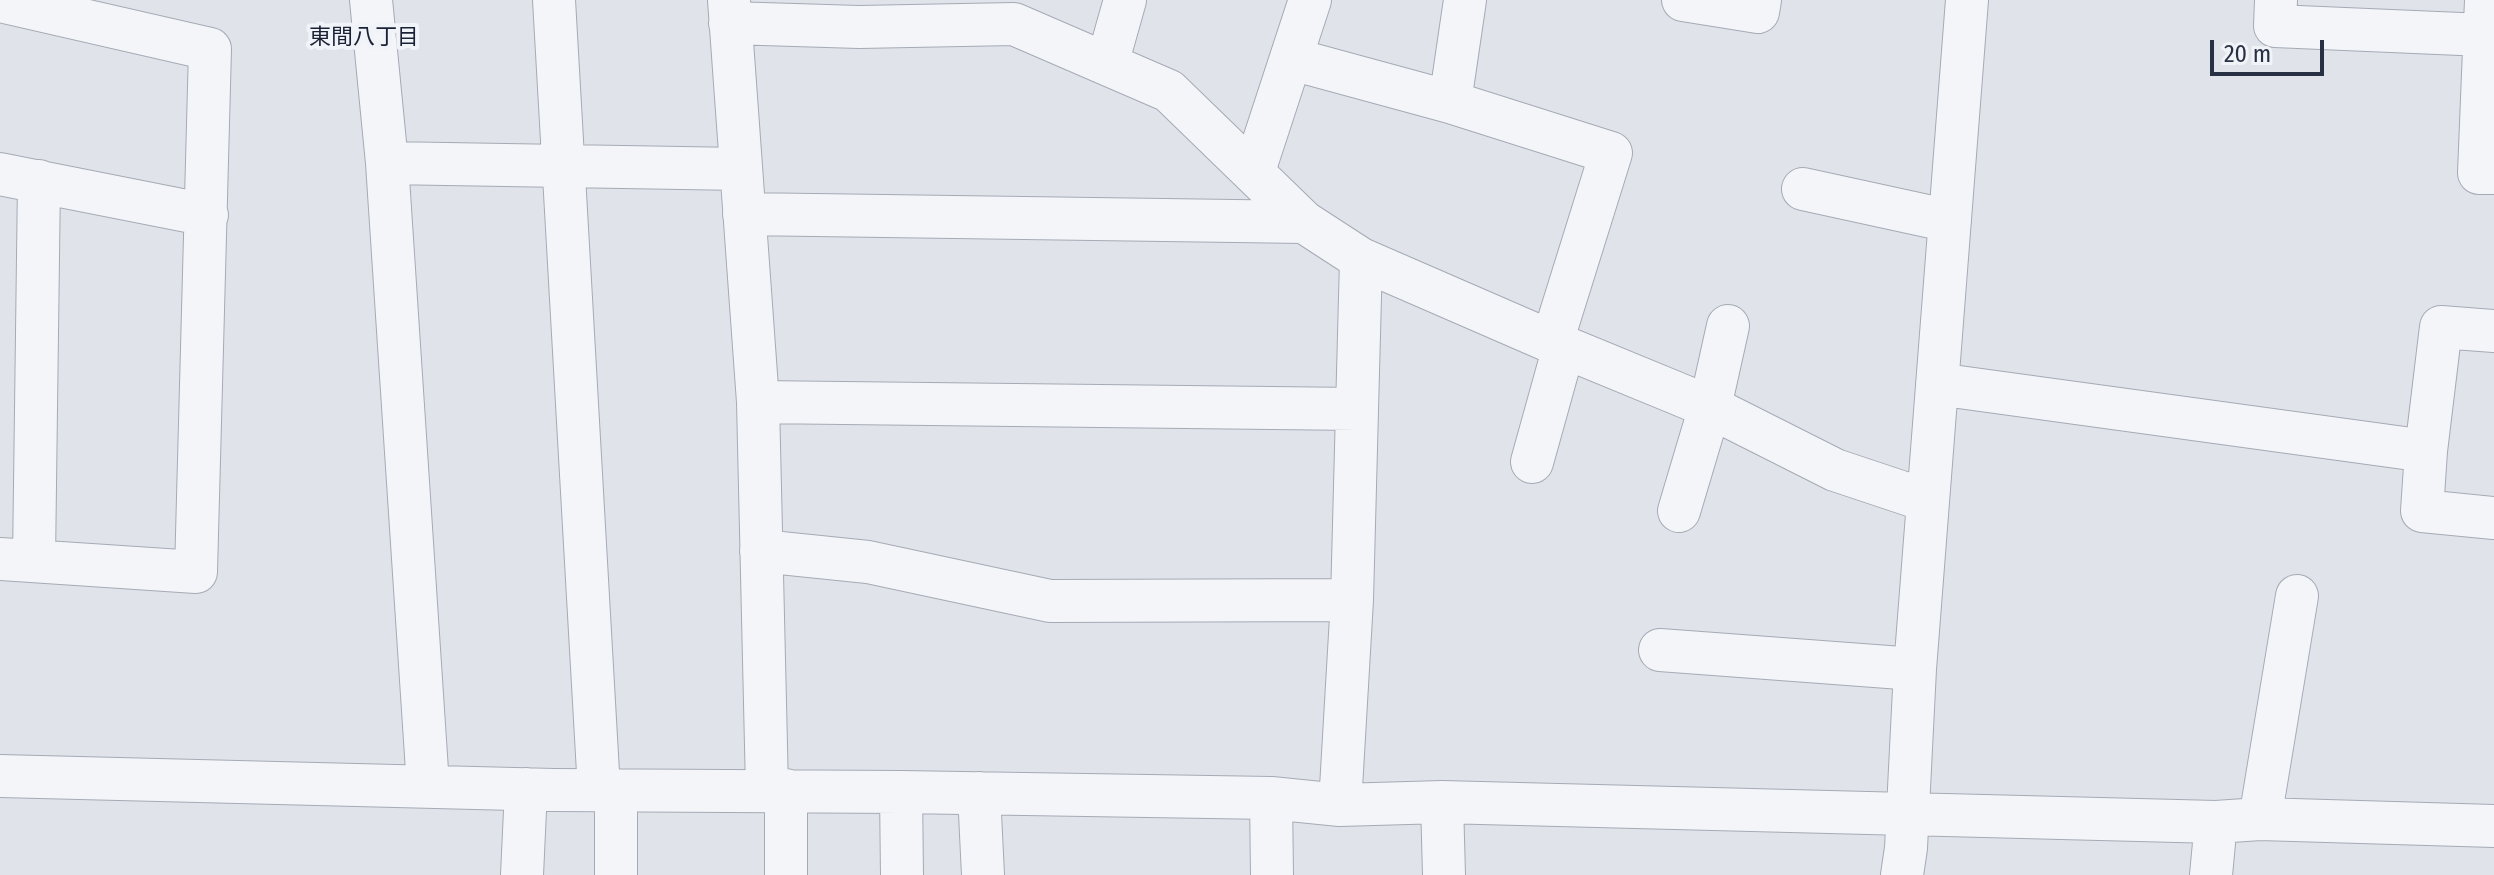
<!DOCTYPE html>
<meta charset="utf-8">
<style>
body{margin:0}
#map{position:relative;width:2494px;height:875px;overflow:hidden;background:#e0e4ea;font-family:"Fira Sans Condensed",sans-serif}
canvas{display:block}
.scale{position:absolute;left:2210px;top:40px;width:114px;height:36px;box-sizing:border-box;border:4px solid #283043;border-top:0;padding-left:10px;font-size:24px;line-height:28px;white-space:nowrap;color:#283043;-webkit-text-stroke:6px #f0f3f7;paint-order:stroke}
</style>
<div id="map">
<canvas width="2494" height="875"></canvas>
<div class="scale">20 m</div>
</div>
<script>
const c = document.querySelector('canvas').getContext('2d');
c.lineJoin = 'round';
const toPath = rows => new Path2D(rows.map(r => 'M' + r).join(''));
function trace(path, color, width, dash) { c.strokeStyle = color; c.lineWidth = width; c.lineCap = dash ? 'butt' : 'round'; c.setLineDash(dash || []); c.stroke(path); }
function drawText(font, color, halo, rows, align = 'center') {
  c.font = font + ' "Fira Sans Condensed","Noto Sans JP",sans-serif'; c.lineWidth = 8; c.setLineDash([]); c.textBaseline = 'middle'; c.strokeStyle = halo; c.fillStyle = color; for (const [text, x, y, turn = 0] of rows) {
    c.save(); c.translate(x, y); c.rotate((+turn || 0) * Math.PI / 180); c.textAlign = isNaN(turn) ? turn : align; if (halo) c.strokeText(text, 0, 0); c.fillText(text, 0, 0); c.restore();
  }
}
const street = toPath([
 [371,0,387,163,428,786],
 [554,0,599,790],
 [729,0,758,402,767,789],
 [1683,0,1758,12,1760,0],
 [2276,0,2275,26,2484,35],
 [2486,0,2479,173,2494,173],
 [0,1,210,49,196,572,0,559],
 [730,23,859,27,1014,24,1169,91,1304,222,1361,259,1552,342,1710,407,1835,470,1928,501],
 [1292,59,1450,102,1611,153,1552,342],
 [1107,64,1125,0],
 [1450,102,1465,0],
 [387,163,741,169],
 [1254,171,1310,0],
 [0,174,207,215],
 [1803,189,1950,221],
 [744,214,1304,222],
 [1937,384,2426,451,2422,511,2494,518],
 [758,402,1357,409],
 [2426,451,2441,327,2494,331],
 [1532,462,1564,347],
 [1679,511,1710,407,1728,326],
 [761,551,868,562,1050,601,1352,600],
 [34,561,39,181],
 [1660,650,1915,669],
 [0,776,554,790,901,792,1271,798,1340,805,1442,802,2216,822,2260,819,2494,826],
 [616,790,616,875],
 [786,790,786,875],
 [901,792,902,875],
 [979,793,983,875],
 [1271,798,1272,875],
 [1442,802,1444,875],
 [1340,805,1352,600,1361,259],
 [2260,819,2297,596],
 [522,875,526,789],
 [1902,875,1906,848,1915,669,1967,0],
 [2211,875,2216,822]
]);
trace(street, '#a5aab5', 44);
trace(street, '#f3f5f8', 42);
drawText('22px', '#1a2134', '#f0f3f7', [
 ["東間八丁目",364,38]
]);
</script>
